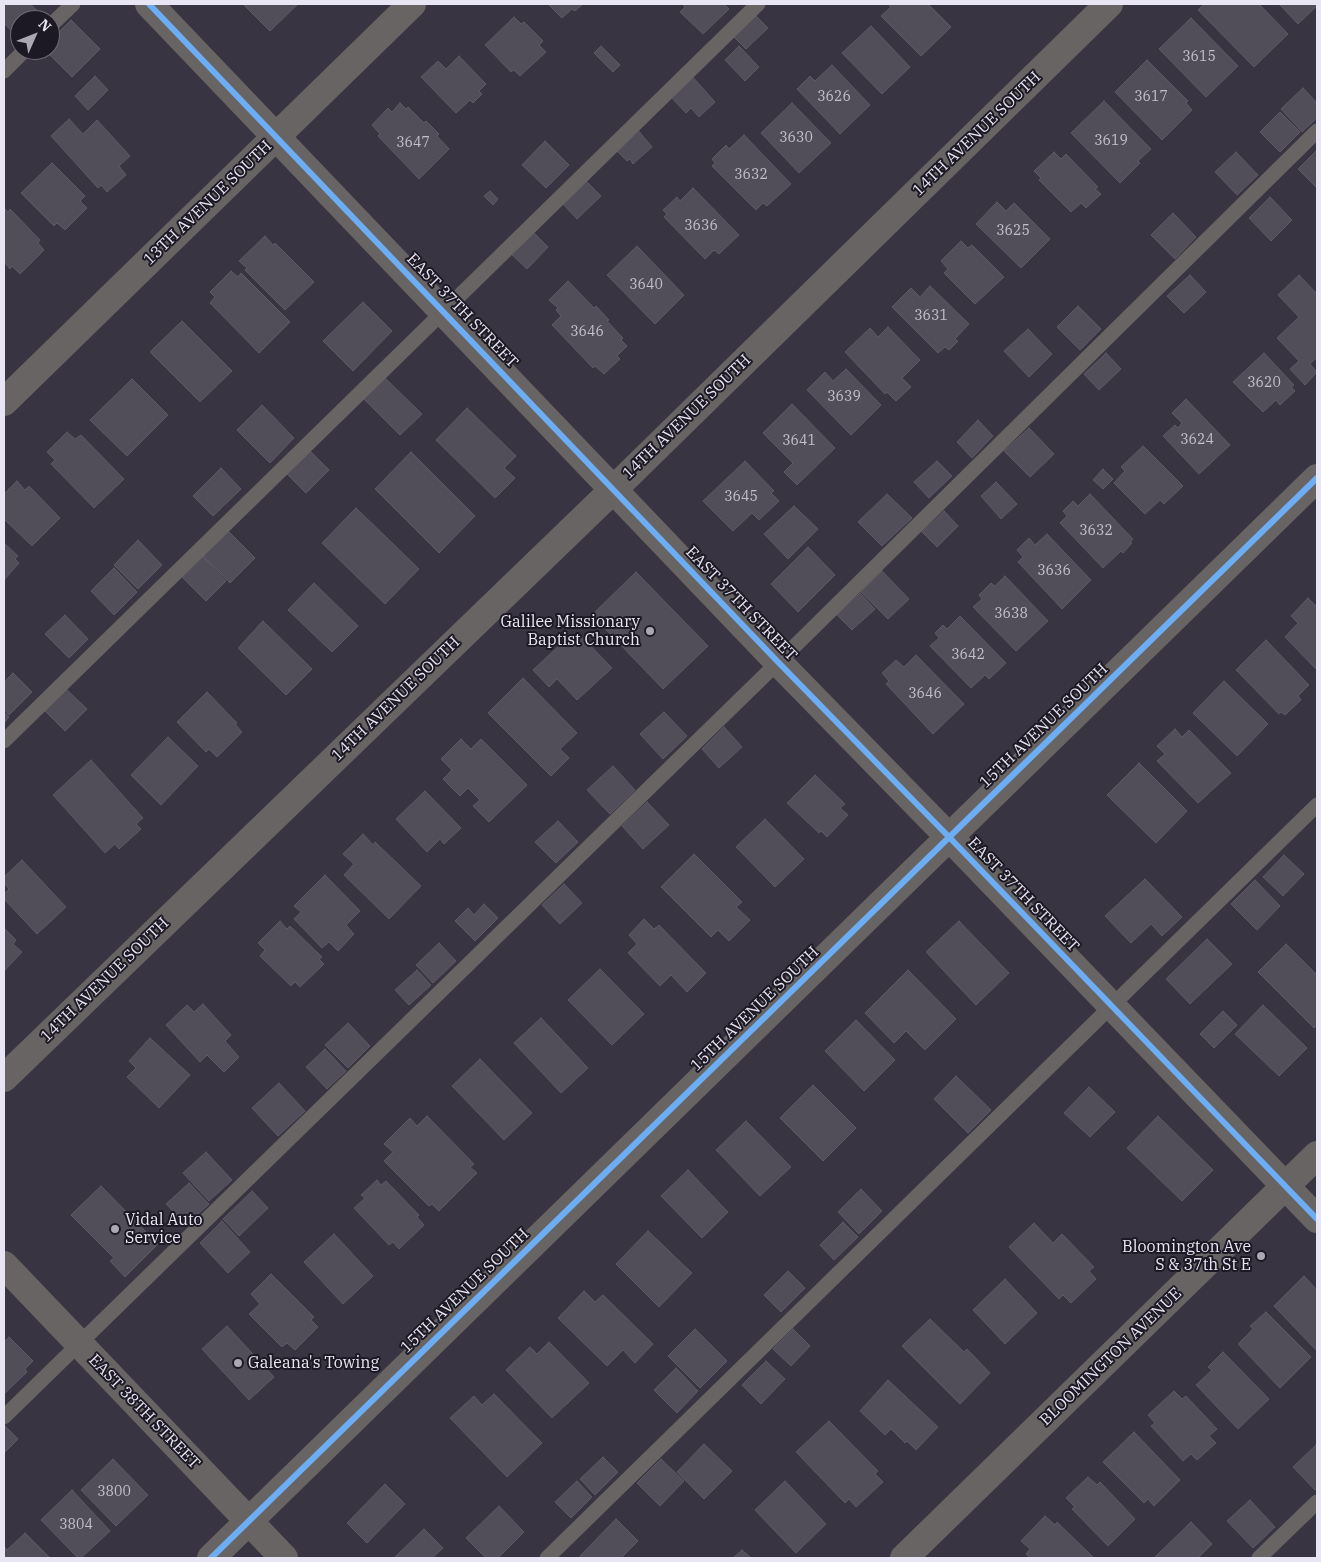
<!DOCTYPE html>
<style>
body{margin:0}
#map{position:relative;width:1321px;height:1562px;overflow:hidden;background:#383441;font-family:"IBM Plex Serif",serif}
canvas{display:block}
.frame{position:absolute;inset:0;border:5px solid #e8e6f4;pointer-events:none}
.north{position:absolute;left:10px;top:10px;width:50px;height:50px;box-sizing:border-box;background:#1c1924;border:1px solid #6e6b77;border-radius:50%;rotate:46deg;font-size:14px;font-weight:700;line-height:20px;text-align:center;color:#e8e6f4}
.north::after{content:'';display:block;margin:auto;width:18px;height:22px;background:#aaa8b5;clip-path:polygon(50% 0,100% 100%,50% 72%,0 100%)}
</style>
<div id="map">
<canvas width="1321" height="1562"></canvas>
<div class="frame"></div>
<div class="north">N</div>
</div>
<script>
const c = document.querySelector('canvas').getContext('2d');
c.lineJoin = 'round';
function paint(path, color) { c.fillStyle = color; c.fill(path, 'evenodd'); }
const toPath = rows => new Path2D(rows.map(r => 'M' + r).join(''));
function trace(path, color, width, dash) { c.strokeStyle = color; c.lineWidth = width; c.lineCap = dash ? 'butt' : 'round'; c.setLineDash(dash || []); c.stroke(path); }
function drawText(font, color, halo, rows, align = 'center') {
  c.font = font + ' "IBM Plex Serif",serif'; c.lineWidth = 4; c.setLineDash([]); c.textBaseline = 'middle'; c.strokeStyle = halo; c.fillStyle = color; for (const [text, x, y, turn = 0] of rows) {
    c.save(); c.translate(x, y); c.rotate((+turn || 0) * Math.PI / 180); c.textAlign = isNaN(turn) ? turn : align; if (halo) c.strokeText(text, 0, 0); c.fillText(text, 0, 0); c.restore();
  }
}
const building = toPath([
 [8,4,30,4,42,15,37,20,20,20,20,36,18,38,4,23,4,8,8,4],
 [243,4,298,4,270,31,243,4],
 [548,4,583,4,575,11,572,9,562,18,548,4],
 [682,4,724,4,729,9,703,34,680,12,685,7,682,4],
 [888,4,928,4,951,27,921,56,881,16,891,7,888,4],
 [1204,4,1259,4,1288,34,1254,67,1198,10,1204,4],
 [1279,4,1317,4,1317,6,1298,24,1279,4],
 [753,13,768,28,746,49,731,34,753,13],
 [514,17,521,24,524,22,543,41,539,45,546,52,520,76,514,70,511,72,485,45,514,17],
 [1191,18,1238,66,1206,97,1159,49,1191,18],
 [71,20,100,49,72,77,45,50,50,50,50,41,71,20],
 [871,26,910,67,882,94,842,53,871,26],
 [601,46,620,65,613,72,594,53,601,46],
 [739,46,759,67,745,81,725,60,739,46],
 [459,56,486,84,479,91,482,94,473,103,470,100,456,113,421,77,438,61,446,69,459,56],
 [1147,60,1188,101,1186,103,1192,110,1162,140,1115,92,1147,60],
 [832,65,870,105,840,134,797,89,810,76,815,81,832,65],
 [691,75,715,102,699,117,691,108,686,113,669,95,691,75],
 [95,76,108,90,88,110,75,96,95,76],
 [1303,88,1317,103,1317,118,1302,132,1281,109,1303,88],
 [1104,101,1151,149,1138,161,1140,163,1120,183,1071,133,1104,101],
 [400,103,406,109,408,107,424,123,426,121,439,134,437,136,449,149,419,179,378,136,380,134,372,125,388,108,392,112,400,103],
 [792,103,831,143,799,173,761,133,792,103],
 [1280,112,1300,132,1280,152,1260,132,1280,112],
 [69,119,83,134,97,120,130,156,119,166,126,175,107,192,101,185,98,188,51,136,69,119],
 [637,129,652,147,633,164,630,159,627,161,617,151,637,129],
 [744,135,791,184,767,206,763,203,756,210,712,166,715,163,712,159,726,145,729,149,744,135],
 [545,141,569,165,546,188,522,165,545,141],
 [1317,150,1317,188,1298,169,1317,150],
 [1054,152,1061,159,1066,154,1098,187,1095,189,1101,194,1086,208,1081,203,1071,212,1039,180,1041,178,1034,171,1054,152],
 [1236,152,1258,175,1237,195,1215,172,1236,152],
 [52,163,85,196,80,201,87,208,65,230,57,223,54,226,21,193,52,163],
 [584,179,601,196,577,219,561,202,584,179],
 [693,188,739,235,719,254,714,250,705,259,664,217,667,214,663,210,677,197,680,201,693,188],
 [490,191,498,199,493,205,484,196,490,191],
 [1270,197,1292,220,1271,241,1249,218,1270,197],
 [997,202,1006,211,1014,203,1050,239,1021,268,976,224,997,202],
 [4,208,8,212,10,209,40,240,38,243,44,250,20,274,12,266,10,269,4,262,4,208],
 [1173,213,1196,237,1175,259,1151,235,1173,213],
 [531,230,548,247,527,269,509,252,531,230],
 [265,236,273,245,275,243,314,282,285,310,245,270,247,268,239,261,265,236],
 [961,241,968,248,972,245,1004,277,975,304,944,273,948,269,941,261,961,241],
 [637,246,684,295,655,324,607,275,637,246],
 [231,271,238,277,241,273,290,322,259,353,210,303,215,297,210,292,231,271],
 [1190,275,1206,292,1184,313,1167,296,1190,275],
 [1299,275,1317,294,1317,357,1310,364,1317,372,1305,385,1290,369,1299,361,1277,338,1299,317,1278,295,1299,275],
 [568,281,594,308,596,306,609,320,607,321,623,338,621,340,627,346,617,356,620,359,604,374,595,366,593,368,552,325,561,316,556,310,558,308,549,300,568,281],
 [930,286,969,324,955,339,958,341,949,350,945,347,938,353,892,307,911,288,920,297,930,286],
 [363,302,392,331,353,371,323,341,363,302],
 [1078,306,1101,329,1080,350,1057,327,1078,306],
 [182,321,232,371,200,402,150,352,182,321],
 [888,327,920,360,902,378,911,387,896,401,887,392,885,394,845,352,870,328,878,337,888,327],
 [1028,329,1052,354,1029,377,1004,351,1028,329],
 [1106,353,1121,369,1099,390,1084,374,1106,353],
 [1264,353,1294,385,1291,387,1295,391,1280,405,1276,400,1263,412,1233,382,1264,353],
 [846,369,881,405,851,435,807,390,825,372,833,381,846,369],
 [384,377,422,414,400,435,363,398,384,377],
 [132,379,168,415,127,456,90,420,132,379],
 [1186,399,1230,445,1199,474,1163,436,1175,425,1178,428,1182,423,1172,413,1186,399],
 [792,404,835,448,797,485,784,472,793,463,763,433,792,404],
 [262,405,294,438,270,463,237,430,262,405],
 [467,408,516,456,504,468,515,478,495,498,436,440,467,408],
 [978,420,993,436,972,458,957,442,978,420],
 [1029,428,1054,454,1030,477,1004,451,1029,428],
 [67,432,75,439,81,435,124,479,94,508,51,464,55,460,47,452,67,432],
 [1143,446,1183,486,1164,504,1160,500,1145,514,1114,483,1125,471,1121,467,1143,446],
 [310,451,329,470,306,493,287,474,310,451],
 [411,452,475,516,439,553,375,489,411,452],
 [745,461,774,491,771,493,779,501,759,520,752,513,733,531,703,501,745,461],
 [937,461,952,476,929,498,914,482,937,461],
 [221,468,241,489,213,516,193,496,221,468],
 [1103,469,1113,479,1103,489,1093,480,1103,469],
 [17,481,25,490,29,486,60,518,32,546,4,519,4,494,17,481],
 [996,482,1017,504,1001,519,981,496,996,482],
 [887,494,912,518,882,546,858,522,887,494],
 [1090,494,1133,539,1130,542,1132,543,1123,553,1121,551,1103,568,1060,523,1067,516,1063,511,1073,501,1078,506,1090,494],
 [794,506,818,529,788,559,764,534,794,506],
 [356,508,419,569,385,604,322,543,356,508],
 [944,511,958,526,937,547,922,532,944,511],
 [228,531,255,558,230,583,203,556,228,531],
 [1047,534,1091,580,1062,609,1018,562,1023,557,1017,550,1029,538,1035,545,1047,534],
 [138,540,162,565,138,589,114,565,138,540],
 [4,543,18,556,15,559,19,563,4,580,4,543],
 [808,547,835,575,798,612,771,584,808,547],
 [202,556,226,581,206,601,182,577,202,556],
 [114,568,137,592,114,615,91,591,114,568],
 [882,571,909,599,888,619,861,592,882,571],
 [636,572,708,646,663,689,592,615,636,572],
 [1005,576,1048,621,1016,651,973,607,982,599,979,595,991,583,995,586,1005,576],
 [314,583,358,626,332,652,288,610,314,583],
 [860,593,875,609,852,630,837,615,860,593],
 [1308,598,1317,607,1317,670,1285,637,1298,623,1291,616,1308,598],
 [65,615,88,639,69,658,45,634,65,615],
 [960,616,1006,663,989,679,985,675,971,688,930,646,939,638,935,633,943,625,947,629,960,616],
 [263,621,312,669,286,695,238,648,263,621],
 [579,634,612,668,577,700,557,679,549,687,533,670,562,643,565,646,579,634],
 [1266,640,1309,685,1298,696,1301,700,1285,715,1281,712,1279,714,1236,670,1266,640],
 [916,655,964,704,933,734,886,684,889,681,882,673,896,660,904,667,916,655],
 [13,673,32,692,9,715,4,709,4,682,13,673],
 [523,678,577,733,560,749,569,758,551,776,488,713,523,678],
 [1224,681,1268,724,1237,756,1193,713,1224,681],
 [66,689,87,709,65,731,45,711,66,689],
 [207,692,237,723,235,724,242,732,217,757,209,749,206,752,177,722,207,692],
 [4,712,9,717,4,723,4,712],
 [664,712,687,736,663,759,640,734,664,712],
 [724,727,742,747,719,768,702,749,724,727],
 [1175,729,1182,737,1189,730,1231,773,1198,803,1157,761,1165,754,1157,746,1175,729],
 [168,737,198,766,161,805,131,775,168,737],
 [461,739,471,749,481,739,527,785,489,822,473,806,480,800,468,788,460,796,443,779,452,770,441,759,461,739],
 [91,760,143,818,136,824,141,829,119,849,115,844,105,853,53,795,91,760],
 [1139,763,1187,811,1156,843,1107,795,1139,763],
 [613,766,635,790,610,814,587,790,613,766],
 [815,775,845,804,840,808,848,815,827,837,821,831,819,833,787,803,815,775],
 [425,791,461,828,444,844,440,839,427,852,396,819,425,791],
 [647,802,669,825,643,849,622,826,647,802],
 [765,819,804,859,775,887,736,847,765,819],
 [558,821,578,842,556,863,535,842,558,821],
 [363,834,373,845,375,842,421,886,389,919,344,875,354,864,343,854,363,834],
 [694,854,742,902,736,907,750,920,729,941,718,930,711,937,661,887,694,854],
 [1284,855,1304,874,1283,896,1263,877,1284,855],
 [22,860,66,907,37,934,4,899,4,894,9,889,4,883,4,877,22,860],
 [325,875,360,911,346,925,354,934,338,951,329,942,322,948,294,919,301,912,294,906,325,875],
 [1145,879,1182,917,1162,936,1151,924,1131,943,1105,916,1145,879],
 [1255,880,1280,906,1257,930,1231,904,1255,880],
 [564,884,582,903,560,924,542,905,564,884],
 [484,904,498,918,475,941,455,921,468,908,474,915,484,904],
 [644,919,654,929,659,925,706,973,687,992,671,975,660,986,628,953,637,944,629,935,644,919],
 [280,921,287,929,290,926,322,957,319,959,324,964,300,987,295,982,291,986,260,956,265,950,258,943,280,921],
 [959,921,1009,973,976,1005,926,952,959,921],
 [4,928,16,940,13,944,22,952,4,971,4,928],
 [1207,939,1232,964,1190,1004,1166,979,1207,939],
 [439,943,456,961,433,983,416,965,439,943],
 [1286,944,1317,975,1317,1025,1314,1028,1258,972,1286,944],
 [600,969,644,1014,612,1045,568,1000,600,969],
 [417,970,431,985,409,1005,395,990,417,970],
 [908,970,956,1019,925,1050,906,1031,894,1043,865,1013,908,970],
 [203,1004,231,1035,225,1041,239,1057,224,1072,207,1055,200,1062,166,1025,187,1005,194,1012,203,1004],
 [1263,1005,1307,1048,1279,1076,1235,1034,1263,1005],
 [1223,1011,1237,1025,1214,1048,1200,1034,1223,1011],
 [541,1018,588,1068,561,1093,514,1043,541,1018],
 [856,1020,895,1060,864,1091,825,1051,856,1020],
 [348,1023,370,1046,348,1068,325,1045,348,1023],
 [150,1038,190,1075,159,1108,127,1077,136,1068,129,1061,150,1038],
 [325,1049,346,1071,327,1089,306,1067,325,1049],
 [480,1059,532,1113,504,1140,452,1086,480,1059],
 [956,1076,991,1110,968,1133,934,1099,956,1076],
 [279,1083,305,1111,278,1136,252,1108,279,1083],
 [813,1085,856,1128,823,1161,780,1118,813,1085],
 [1089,1087,1115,1112,1090,1137,1064,1113,1089,1087],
 [427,1116,474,1164,470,1167,477,1173,439,1211,432,1204,429,1206,384,1161,393,1152,384,1144,410,1118,417,1126,427,1116],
 [1158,1116,1213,1170,1182,1201,1127,1148,1158,1116],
 [746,1121,791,1167,760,1196,716,1150,746,1121],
 [206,1152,232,1180,209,1201,183,1173,206,1152],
 [688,1170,728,1212,702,1238,661,1196,688,1170],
 [377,1180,381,1185,386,1181,419,1215,417,1217,424,1225,399,1249,393,1242,389,1245,354,1208,365,1198,361,1195,377,1180],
 [189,1183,209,1204,186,1225,166,1204,189,1183],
 [101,1186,158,1244,125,1277,110,1261,114,1258,71,1215,101,1186],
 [861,1189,882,1211,859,1234,838,1212,861,1189],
 [252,1191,268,1208,239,1236,223,1219,252,1191],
 [222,1221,250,1252,228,1273,200,1243,222,1221],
 [843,1222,858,1237,834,1260,820,1245,843,1222],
 [1034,1223,1053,1243,1062,1234,1094,1267,1089,1271,1096,1279,1071,1303,1063,1295,1059,1299,1009,1247,1034,1223],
 [648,1231,692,1273,659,1307,616,1264,648,1231],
 [334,1234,373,1276,343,1304,304,1262,334,1234],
 [788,1271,805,1288,781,1312,764,1295,788,1271],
 [271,1274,314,1317,311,1320,318,1327,295,1350,287,1343,282,1347,249,1314,260,1304,251,1294,271,1274],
 [1304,1276,1317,1290,1317,1351,1274,1306,1304,1276],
 [1005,1279,1037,1313,1005,1344,973,1310,1005,1279],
 [584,1291,595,1302,603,1295,653,1344,635,1363,623,1350,607,1366,558,1318,584,1291],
 [1266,1312,1311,1357,1280,1388,1238,1344,1253,1329,1250,1326,1266,1312],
 [930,1319,964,1352,967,1349,990,1373,960,1404,902,1346,930,1319],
 [227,1326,274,1377,249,1400,202,1349,227,1326],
 [695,1329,727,1361,700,1388,668,1356,695,1329],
 [793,1329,810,1346,791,1366,773,1349,793,1329],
 [9,1337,33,1361,25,1369,27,1372,4,1394,4,1342,9,1337],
 [549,1342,589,1383,552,1418,506,1370,530,1347,537,1354,549,1342],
 [1223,1352,1269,1399,1238,1429,1196,1385,1212,1370,1208,1367,1223,1352],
 [766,1361,785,1379,761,1404,742,1385,766,1361],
 [676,1368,698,1391,677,1413,654,1390,676,1368],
 [888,1380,938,1427,916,1450,907,1441,905,1443,891,1429,885,1435,860,1411,888,1380],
 [1174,1391,1182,1399,1186,1396,1217,1429,1209,1436,1216,1443,1197,1460,1191,1454,1183,1461,1151,1426,1155,1423,1148,1415,1174,1391],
 [494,1394,542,1443,507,1477,450,1418,474,1396,482,1405,494,1394],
 [829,1421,878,1471,875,1474,883,1482,856,1507,849,1499,845,1503,796,1452,829,1421],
 [5,1426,18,1439,4,1453,4,1427,5,1426],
 [1134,1432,1180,1480,1154,1506,1148,1499,1144,1503,1103,1462,1134,1432],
 [704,1444,732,1471,704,1499,677,1472,704,1444],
 [1316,1445,1317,1446,1317,1488,1315,1490,1293,1467,1316,1445],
 [603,1457,618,1472,595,1495,580,1479,603,1457],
 [113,1459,148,1495,116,1526,81,1490,113,1459],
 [661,1459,684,1481,660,1506,637,1483,661,1459],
 [1088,1477,1097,1485,1100,1482,1135,1519,1108,1546,1072,1509,1075,1507,1066,1498,1088,1477],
 [577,1481,592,1497,571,1518,555,1502,577,1481],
 [785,1481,826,1524,796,1553,755,1510,785,1481],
 [385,1484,405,1504,367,1543,347,1523,385,1484],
 [72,1490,110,1531,81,1558,78,1558,41,1520,72,1490],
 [1250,1500,1275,1527,1253,1548,1227,1521,1250,1500],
 [499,1506,524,1532,498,1558,486,1558,466,1538,499,1506],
 [1045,1516,1055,1525,1057,1522,1094,1558,1030,1558,1026,1554,1030,1549,1021,1541,1045,1516],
 [616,1519,638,1541,621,1558,583,1558,580,1556,616,1519],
 [1191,1522,1212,1544,1198,1558,1154,1558,1191,1522],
 [424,1529,443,1548,432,1558,394,1558,424,1529],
 [25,1533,50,1558,4,1558,4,1546,7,1550,25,1533],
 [742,1550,751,1558,733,1558,742,1550]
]);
paint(building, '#514e59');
trace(building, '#5d5a66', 1);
trace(toPath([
 [50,26,73,4],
 [4,71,25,50],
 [4,741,758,4],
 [4,1417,805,636,1317,131],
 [547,1558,1317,805],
 [1259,1558,1317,1502]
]), '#676463', 15);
trace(toPath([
 [149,4,778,662,950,838,1317,1219],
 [4,402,412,4],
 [4,1078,614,489,1109,4],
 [211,1558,1317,478]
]), '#676463', 28);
trace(toPath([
 [4,1265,284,1558],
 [904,1558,1317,1155]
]), '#676463', 28);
trace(toPath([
 [149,4,778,662,950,838,1317,1219],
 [211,1558,1317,478]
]), '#6dadf4', 6);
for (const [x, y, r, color] of [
 [650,631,5,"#aaa8b5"],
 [115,1229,5,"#aaa8b5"],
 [1261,1256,5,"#aaa8b5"],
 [238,1363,5,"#aaa8b5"]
]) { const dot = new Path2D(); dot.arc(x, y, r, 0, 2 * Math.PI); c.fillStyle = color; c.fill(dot); trace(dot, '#1c1924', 2); }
drawText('14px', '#c2c0cd', null, [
 ["3615",1199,57],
 ["3626",834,97],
 ["3617",1151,97],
 ["3630",796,138],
 ["3619",1111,141],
 ["3647",413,143],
 ["3632",751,175],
 ["3636",701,226],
 ["3625",1013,231],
 ["3640",646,285],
 ["3631",931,316],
 ["3646",587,332],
 ["3620",1264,383],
 ["3639",844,397],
 ["3624",1197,440],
 ["3641",799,441],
 ["3645",741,497],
 ["3632",1096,531],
 ["3636",1054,571],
 ["3638",1011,614],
 ["3642",968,655],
 ["3646",925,694],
 ["3800",114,1492],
 ["3804",76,1525]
]);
drawText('16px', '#e8e6f4', '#1c1924', [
 ["14TH AVENUE SOUTH",977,134,-44],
 ["13TH AVENUE SOUTH",208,203,-44],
 ["EAST 37TH STREET",462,311,46],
 ["14TH AVENUE SOUTH",687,417,-44],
 ["EAST 37TH STREET",741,604,46],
 ["14TH AVENUE SOUTH",396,699,-44],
 ["15TH AVENUE SOUTH",1044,726,-44],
 ["EAST 37TH STREET",1023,895,46],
 ["14TH AVENUE SOUTH",105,980,-44],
 ["15TH AVENUE SOUTH",755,1009,-44],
 ["15TH AVENUE SOUTH",465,1291,-44],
 ["BLOOMINGTON AVENUE",1111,1357,-44],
 ["EAST 38TH STREET",144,1412,46]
]);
drawText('16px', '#e8e6f4', '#1c1924', [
 ["Galilee Missionary",640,622],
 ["Baptist Church",640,640],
 ["Vidal Auto",125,1220,"left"],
 ["Service",125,1238,"left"],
 ["Bloomington Ave",1251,1247],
 ["S & 37th St E",1251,1265],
 ["Galeana's Towing",248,1363,"left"]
], 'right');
</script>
